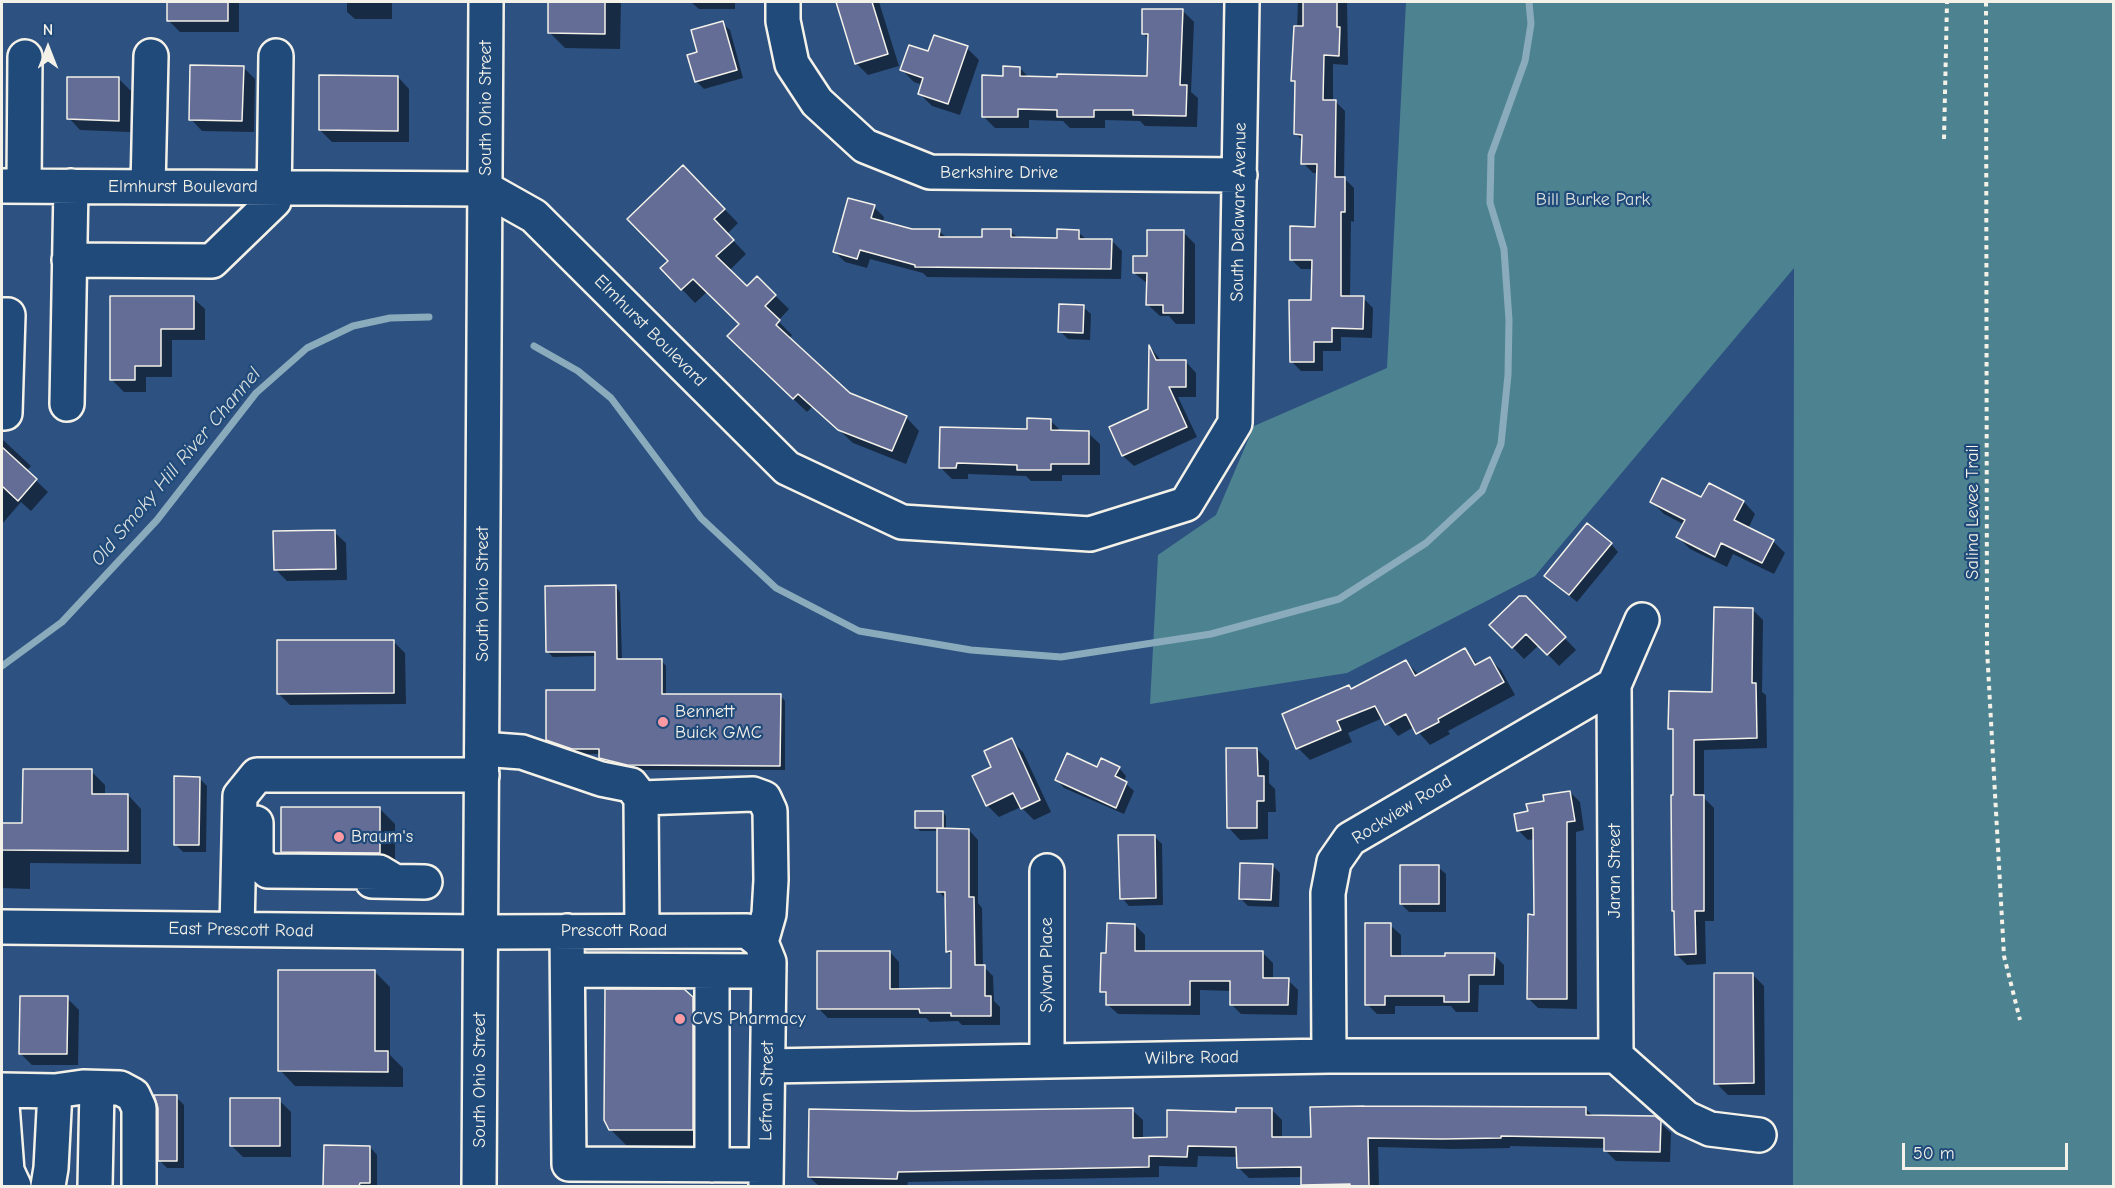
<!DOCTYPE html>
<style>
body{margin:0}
#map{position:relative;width:2115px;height:1188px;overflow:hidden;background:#2d5180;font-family:"Comic Neue",sans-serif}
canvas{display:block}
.frame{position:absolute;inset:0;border:3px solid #f4f1e8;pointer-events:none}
.north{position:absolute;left:18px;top:18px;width:60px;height:60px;-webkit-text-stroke:4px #1f4a7a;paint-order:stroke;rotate:0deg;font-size:16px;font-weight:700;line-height:24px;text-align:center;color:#f4f1e8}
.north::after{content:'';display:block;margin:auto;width:21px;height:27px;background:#f4f1e8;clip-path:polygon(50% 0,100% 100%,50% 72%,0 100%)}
.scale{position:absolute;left:1902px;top:1143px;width:166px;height:27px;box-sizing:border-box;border:3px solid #f4f1e8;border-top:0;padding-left:8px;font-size:18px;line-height:21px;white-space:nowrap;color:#f4f1e8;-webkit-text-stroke:4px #1f4a7a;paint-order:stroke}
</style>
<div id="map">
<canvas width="2115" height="1188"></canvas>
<div class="frame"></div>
<div class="north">N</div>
<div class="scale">50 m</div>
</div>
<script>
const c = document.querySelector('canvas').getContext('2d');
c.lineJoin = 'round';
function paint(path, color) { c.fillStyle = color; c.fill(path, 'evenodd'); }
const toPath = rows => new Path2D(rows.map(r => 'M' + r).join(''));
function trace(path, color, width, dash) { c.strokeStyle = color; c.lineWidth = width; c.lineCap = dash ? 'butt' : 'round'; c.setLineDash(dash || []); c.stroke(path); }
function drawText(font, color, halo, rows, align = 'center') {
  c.font = font + ' "Comic Neue",sans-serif'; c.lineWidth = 4.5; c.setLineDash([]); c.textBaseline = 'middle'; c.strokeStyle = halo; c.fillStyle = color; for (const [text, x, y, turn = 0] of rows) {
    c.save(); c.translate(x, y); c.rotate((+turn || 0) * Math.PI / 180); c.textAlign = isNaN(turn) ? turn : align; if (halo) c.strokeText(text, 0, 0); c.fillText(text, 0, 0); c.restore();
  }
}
paint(toPath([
 [1406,2,2113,2,2113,1186,1793,1186,1794,268,1535,576,1347,673,1150,704,1158,555,1216,515,1254,426,1387,368]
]), '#4d8390');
paint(toPath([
 [168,2,239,2,239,32,180,32,168,20],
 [347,2,392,2,392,19,355,19,347,12],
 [550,2,621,2,620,49,565,48,549,32],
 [691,2,735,2,735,9,699,9],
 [837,2,879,2,899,66,868,75,856,63],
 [1298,2,1347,2,1348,65,1333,64,1333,102,1336,102,1345,111,1344,178,1354,188,1354,222,1351,221,1350,298,1363,298,1373,308,1372,338,1341,337,1341,351,1323,351,1323,371,1301,371,1291,361,1313,302,1313,269,1301,269,1292,260,1317,228,1318,173,1313,173,1303,163,1303,141,1296,134,1296,84,1292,80,1297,28],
 [1183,11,1194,22,1191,92,1198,98,1197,127,1145,126,1140,121,1105,120,1105,128,1070,128,1063,121,1029,120,1029,128,995,128,983,116,1005,77,1020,68,1029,78,1149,78,1149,40,1144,34],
 [722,23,730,30,743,78,704,89,696,81,699,53],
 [967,48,979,60,960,115,932,106,920,94,923,85,914,82,902,70,929,53],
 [243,67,255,79,254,132,202,131,191,119],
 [398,77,409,89,409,142,332,142,320,130],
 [119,79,131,91,130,132,80,130,69,118],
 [683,167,738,223,727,234,746,254,729,271,747,288,757,278,789,309,778,321,792,335,789,339,849,394,906,417,919,431,906,464,853,443,813,406,807,412,742,350,741,324,708,291,695,303,662,268,670,261],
 [874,207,884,217,883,222,912,230,939,231,947,238,984,239,1010,231,1018,238,1059,239,1078,232,1087,240,1112,241,1122,251,1121,279,927,277,923,273,870,259,867,268,845,262,835,252],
 [1183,232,1195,244,1195,324,1176,324,1169,316,1160,316,1148,305,1148,284,1134,273,1149,257],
 [112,297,193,298,205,309,205,340,172,340,172,377,146,377,146,392,124,392,112,380],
 [1083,307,1091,314,1090,340,1068,339,1060,331],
 [1151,348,1162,362,1186,362,1196,373,1196,397,1178,397,1197,437,1134,466,1123,456,1111,428,1150,410],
 [1050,420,1062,432,1088,433,1100,444,1100,475,1062,475,1062,481,1031,481,1026,476,968,474,968,479,952,479,940,467],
 [2,439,31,466,26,471,48,492,31,511,21,502,2,524],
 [1709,485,1744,502,1755,514,1748,529,1773,541,1785,553,1774,574,1733,554,1727,567,1690,549,1678,537,1685,525,1664,514,1652,502,1702,499],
 [334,532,346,543,347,580,287,581,276,570],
 [1611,544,1618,552,1577,602,1554,583],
 [615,586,620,592,622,660,661,660,666,666,666,695,780,695,785,701,785,770,633,770,606,763,600,758,600,754,578,754,552,745,547,740,597,691,597,656,553,657,548,652],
 [1526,598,1576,650,1559,666,1539,645,1524,659,1491,625],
 [1752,609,1763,620,1762,692,1766,695,1767,748,1704,750,1704,798,1714,808,1714,921,1705,921,1706,964,1687,965,1676,954,1676,913,1673,910,1675,733,1670,728,1714,693],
 [393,641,405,653,406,704,290,705,278,693],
 [1465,649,1478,665,1489,659,1501,670,1515,695,1448,731,1450,734,1430,745,1414,727,1398,736,1383,718,1348,733,1352,742,1310,760,1298,748,1352,690,1406,662,1419,675],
 [1011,740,1023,752,1051,812,1034,820,1021,807,999,817,987,805,993,768],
 [1257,749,1269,761,1269,783,1275,789,1276,812,1268,812,1268,839,1240,840,1229,828],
 [1119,768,1126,776,1124,782,1134,791,1124,814,1064,788,1057,780],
 [91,771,105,785,105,795,128,795,141,809,141,864,30,863,30,889,2,888,2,824,24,824],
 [199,778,207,786,206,852,183,852,175,844],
 [1570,792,1580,802,1584,830,1576,832,1577,1009,1538,1008,1528,998,1536,916,1535,839,1528,840,1518,830,1546,802],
 [379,808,395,824,395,869,298,868,282,852],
 [943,812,946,816,946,830,969,830,978,840,978,903,982,908,983,966,993,976,994,1001,1000,1007,1000,1025,962,1025,958,1021,930,1022,926,1018,828,1018,819,1009,890,952,899,962,899,991,952,990,952,956,947,951,946,899,938,891,939,831,920,831,916,827],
 [1154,836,1162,844,1163,905,1129,906,1122,898],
 [1272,865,1280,873,1279,907,1248,906,1240,898],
 [1438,867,1446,874,1446,912,1409,912,1401,904],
 [1135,925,1145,935,1145,952,1262,952,1273,963,1273,979,1288,980,1298,990,1297,1015,1241,1014,1231,1004,1231,991,1200,990,1200,1015,1118,1014,1107,1004,1108,997,1102,991,1108,955],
 [1390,925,1401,935,1401,958,1494,955,1504,965,1504,985,1479,985,1478,1012,1456,1012,1451,1006,1395,1006,1395,1014,1377,1014,1367,1004],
 [374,971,390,987,390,1055,403,1068,403,1087,295,1086,280,1070],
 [1752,974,1764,986,1765,1095,1728,1095,1716,1083],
 [67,998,79,1010,78,1065,32,1065,20,1053],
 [692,998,708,1015,708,1146,626,1145,610,1129],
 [176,1097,184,1105,184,1168,167,1168,159,1160],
 [279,1100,291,1112,291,1157,243,1157,231,1145],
 [1585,1108,1593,1116,1654,1117,1671,1133,1670,1162,1616,1161,1606,1151,1606,1148,1510,1146,1510,1148,1453,1149,1378,1147,1379,1186,1305,1186,1303,1184,1302,1177,1249,1178,1238,1167,1238,1157,1198,1156,1197,1167,1159,1166,1159,1177,908,1182,907,1186,819,1186,809,1177,913,1112,1132,1110,1143,1120,1143,1139,1168,1139,1237,1113,1271,1109,1282,1120,1282,1139,1312,1139],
 [325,1147,370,1147,377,1155,377,1186,324,1186]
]), '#0007');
trace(toPath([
 [534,346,578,371,611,398,701,518,776,588,859,631,971,650,1061,657,1211,634,1339,599,1426,543,1482,491,1501,444,1508,375,1509,320,1504,249,1490,203,1491,155,1525,61,1531,24,1529,2],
 [2,666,62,622,157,520,256,393,307,348,353,326,390,318,429,317]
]), '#8aabbc', 7);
const building = toPath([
 [167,2,228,2,228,21,167,21,167,2],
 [548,2,605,2,605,34,548,33,548,2],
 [836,2,872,2,888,54,855,64,836,2],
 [1303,2,1337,2,1337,27,1340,27,1339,56,1324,55,1323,100,1336,100,1335,177,1345,177,1345,212,1341,212,1341,296,1364,296,1363,329,1332,328,1332,342,1314,342,1314,362,1290,362,1289,300,1311,300,1312,260,1290,260,1290,226,1315,227,1317,164,1301,164,1302,135,1294,134,1295,81,1291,81,1294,26,1303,26,1303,2],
 [1142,9,1183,9,1180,85,1187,85,1186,116,1133,115,1133,110,1094,110,1094,117,1057,117,1057,110,1018,109,1018,117,982,117,982,75,1003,76,1003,66,1020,67,1020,76,1057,77,1057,74,1147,76,1148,34,1142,34,1142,9],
 [723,21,737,70,695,82,687,55,697,52,691,30,723,21],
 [934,35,968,46,948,104,918,94,923,78,900,70,909,45,928,51,934,35],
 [190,65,244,66,242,121,189,120,190,65],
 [319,75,398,76,398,131,319,130,319,75],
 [67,77,119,77,119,121,67,119,67,77],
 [683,165,725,209,714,219,734,240,716,256,747,286,757,276,776,295,765,306,780,320,776,325,850,393,907,416,892,451,838,430,798,394,793,399,727,336,739,324,693,279,681,290,660,268,668,261,627,219,683,165],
 [848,198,875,205,871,218,912,229,940,229,939,237,982,237,982,229,1011,229,1011,237,1057,238,1057,229,1079,230,1079,239,1112,239,1111,269,915,267,915,265,860,250,857,259,833,252,848,198],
 [1147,230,1184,230,1183,313,1163,313,1163,305,1146,305,1147,273,1133,273,1133,256,1147,256,1147,230],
 [110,296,194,296,194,329,161,329,161,366,135,366,135,380,110,380,110,296],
 [1059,304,1084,305,1083,333,1058,332,1059,304],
 [1149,345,1156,360,1186,360,1186,387,1169,387,1187,427,1122,456,1109,427,1148,409,1149,345],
 [1027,418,1051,419,1051,430,1089,431,1089,464,1051,464,1051,470,1017,470,1017,465,957,463,956,468,939,468,940,427,1027,429,1027,418],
 [2,447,37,479,18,501,2,486,2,447],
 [1662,478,1701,497,1709,483,1744,501,1734,520,1774,540,1762,563,1721,543,1715,557,1676,537,1685,520,1650,502,1662,478],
 [1587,523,1612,543,1569,595,1544,576,1587,523],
 [335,530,336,569,274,570,273,531,335,530],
 [616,585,617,659,662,659,662,694,781,694,780,766,627,765,599,758,599,749,572,749,546,740,546,690,595,690,595,652,546,652,545,586,616,585],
 [1519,596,1526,596,1566,637,1547,655,1526,634,1512,648,1489,625,1519,596],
 [1714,607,1753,608,1752,683,1756,683,1757,738,1694,740,1694,795,1704,795,1704,911,1695,911,1696,954,1675,955,1674,911,1672,911,1671,795,1673,795,1673,729,1668,729,1669,691,1712,692,1714,607],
 [277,640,394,640,394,693,277,694,277,640],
 [1465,648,1475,665,1490,657,1504,682,1438,719,1439,722,1416,734,1406,714,1385,725,1375,706,1337,721,1341,730,1296,749,1282,714,1349,685,1351,689,1406,660,1415,676,1465,648],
 [1012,738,1040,800,1021,809,1013,793,986,806,972,776,991,767,984,751,1012,738],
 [1226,748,1257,748,1258,776,1264,776,1264,801,1257,801,1257,828,1227,828,1226,748],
 [1067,753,1097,767,1101,758,1120,767,1115,776,1127,782,1116,808,1055,780,1067,753],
 [23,769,92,769,92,794,128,794,128,851,2,850,2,823,22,823,23,769],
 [174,776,200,777,199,845,174,845,174,776],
 [1570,791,1575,821,1567,822,1567,999,1527,999,1528,914,1534,915,1533,828,1517,831,1514,814,1528,811,1526,804,1544,801,1543,795,1570,791],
 [281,807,380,807,380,853,281,852,281,807],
 [915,811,943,811,943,828,915,828,915,811],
 [937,828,969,829,969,897,974,897,975,965,985,965,985,996,991,996,991,1016,951,1016,951,1013,920,1013,919,1009,817,1009,817,951,890,951,890,989,951,988,951,951,946,952,945,892,937,892,937,828],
 [1118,835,1155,835,1156,898,1120,899,1118,835],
 [1240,863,1273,864,1271,900,1239,899,1240,863],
 [1400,865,1439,865,1439,904,1400,904,1400,865],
 [1107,923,1135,924,1135,951,1263,951,1263,978,1289,978,1288,1005,1230,1005,1230,981,1190,981,1190,1005,1106,1005,1106,992,1100,992,1101,953,1106,953,1107,923],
 [1365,923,1391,923,1391,956,1445,956,1445,953,1495,953,1494,975,1469,975,1469,1002,1444,1002,1444,996,1385,996,1385,1005,1365,1005,1365,923],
 [278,970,375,970,375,1051,388,1051,388,1072,278,1071,278,970],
 [1714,973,1753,973,1754,1083,1714,1084,1714,973],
 [605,989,684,989,693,997,693,1130,609,1130,604,1120,605,989],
 [20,996,68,996,67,1054,19,1054,20,996],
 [154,1095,177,1095,177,1161,158,1161,158,1108,154,1095],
 [230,1098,280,1098,280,1146,230,1146,230,1098],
 [1364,1106,1586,1107,1586,1115,1655,1116,1661,1121,1660,1152,1604,1151,1604,1138,1501,1136,1501,1138,1442,1139,1368,1138,1369,1186,1350,1186,1350,1184,1301,1185,1301,1167,1237,1168,1236,1147,1188,1146,1187,1157,1149,1156,1149,1167,898,1172,897,1179,808,1177,809,1109,913,1111,1133,1108,1133,1138,1167,1137,1167,1110,1236,1112,1236,1108,1272,1108,1272,1137,1311,1137,1310,1107,1364,1106],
 [324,1145,370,1146,370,1183,360,1183,359,1186,323,1186,324,1145]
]);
paint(building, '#636d96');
trace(building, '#f4f1e8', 1.5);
const minor = toPath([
 [783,2,783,21,792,64,817,102,865,146,930,172,1240,175],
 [2,186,486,189,534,216,787,468,902,522,1090,534,1186,504,1235,423,1242,2],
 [24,186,25,57],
 [148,187,151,56],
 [69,260,212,261,274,201,276,56],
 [2,315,8,315,5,413,2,413],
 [67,404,71,186],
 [482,749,522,752,601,779,631,785,641,798,642,931],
 [641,798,753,794,764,798,770,811,771,880,769,914,761,942],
 [256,823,256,860,268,871,379,872,394,881],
 [372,881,425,882],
 [2,927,481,932,747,931,761,942,769,962,766,1186],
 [237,929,240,796,257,775,482,775],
 [567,931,569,1164,766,1165],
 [568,970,769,971],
 [712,972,712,1165],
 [1329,1056,1328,893,1334,862,1350,839,1614,685],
 [1616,1056,1614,685,1642,620],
 [1616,1056,1686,1118,1710,1129,1759,1135],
 [1047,1060,1047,871],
 [768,1066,1329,1056,1616,1056],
 [2,1090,55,1091,51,1168,48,1186],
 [55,1091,83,1087,120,1088,133,1095,139,1108,139,1186],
 [2,1105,7,1171,14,1186],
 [95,1186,97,1088]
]);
const major = toPath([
 [479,1186,486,2]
]);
trace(minor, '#f4f1e8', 38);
trace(major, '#f4f1e8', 38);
trace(toPath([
 [1986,2,1987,649,2004,956,2020,1020],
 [1944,139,1947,2]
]), '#f4f1e8', 4, [4.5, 4.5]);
trace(minor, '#1f4a7a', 33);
trace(major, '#1f4a7a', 33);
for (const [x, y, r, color] of [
 [663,722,6,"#ff9aa2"],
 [339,837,6,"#ff9aa2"],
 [680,1019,6,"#ff9aa2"]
]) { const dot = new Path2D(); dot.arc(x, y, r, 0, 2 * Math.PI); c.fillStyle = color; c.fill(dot); trace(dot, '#1f4a7a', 2); }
drawText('18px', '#f4f1e8', '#1f4a7a', [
 ["South Ohio Street",486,108,-90],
 ["Berkshire Drive",999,173],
 ["Elmhurst Boulevard",183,187],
 ["South Delaware Avenue",1239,212,-89],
 ["Elmhurst Boulevard",650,331,45],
 ["Salina Levee Trail",1973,512,-90],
 ["South Ohio Street",483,594,-90],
 ["Rockview Road",1402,810,-32],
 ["Jaran Street",1615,871,-90],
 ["East Prescott Road",241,930,1],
 ["Prescott Road",614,931],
 ["Sylvan Place",1047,965,-90],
 ["Wilbre Road",1192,1058,-1],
 ["South Ohio Street",480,1080,-90],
 ["Lefran Street",767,1091,-89]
]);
drawText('18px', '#dbe0db', '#1f4a7a', [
 ["Bill Burke Park",1593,200]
]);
drawText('18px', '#f4f1e8', '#1f4a7a', [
 ["Bennett",675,712],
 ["Buick GMC",675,733],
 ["Braum's",351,837],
 ["CVS Pharmacy",692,1019]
], 'left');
drawText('italic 20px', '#dadfdd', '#1f4a7a', [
 ["Old Smoky Hill River Channel",176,467,-50]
]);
</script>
